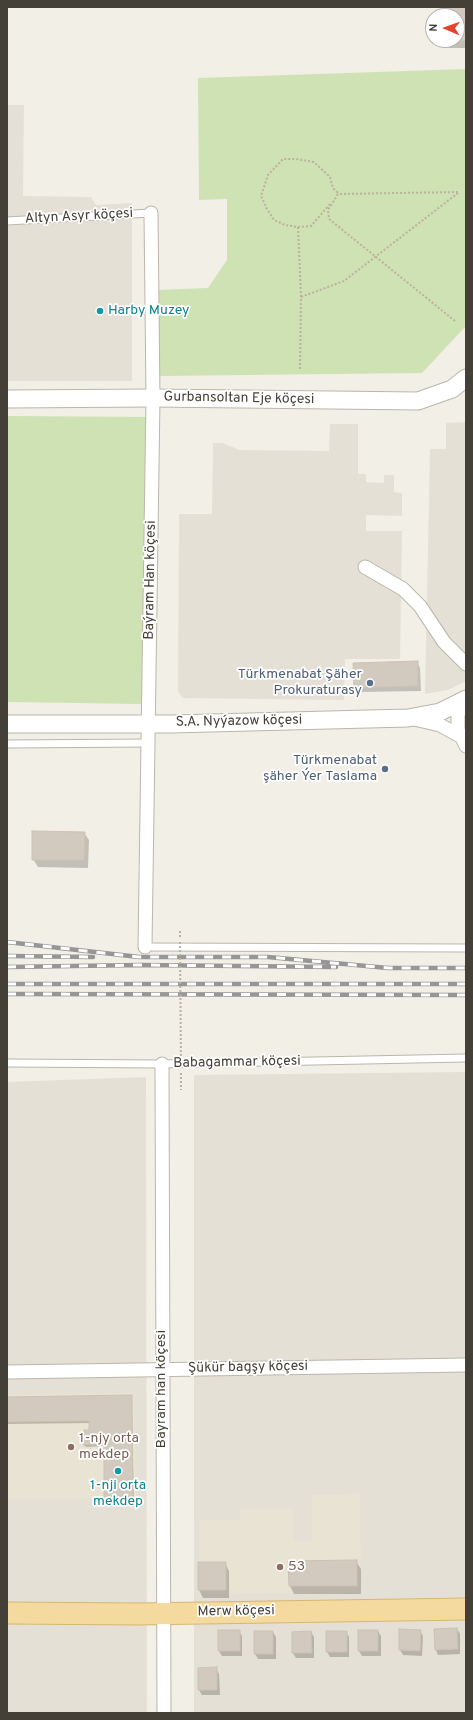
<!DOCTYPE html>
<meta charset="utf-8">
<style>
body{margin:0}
#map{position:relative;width:473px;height:1720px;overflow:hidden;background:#f2efe7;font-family:Overpass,sans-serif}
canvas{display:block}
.frame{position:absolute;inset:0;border:8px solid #443f37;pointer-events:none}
.north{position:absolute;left:425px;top:8px;width:40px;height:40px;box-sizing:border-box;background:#fff;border:1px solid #b4b2af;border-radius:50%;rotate:272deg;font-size:11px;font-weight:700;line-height:16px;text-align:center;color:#443f37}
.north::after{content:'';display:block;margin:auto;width:14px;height:18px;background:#e3462d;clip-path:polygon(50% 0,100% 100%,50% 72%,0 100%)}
</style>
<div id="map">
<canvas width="473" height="1720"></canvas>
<div class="frame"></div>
<div class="north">N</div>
</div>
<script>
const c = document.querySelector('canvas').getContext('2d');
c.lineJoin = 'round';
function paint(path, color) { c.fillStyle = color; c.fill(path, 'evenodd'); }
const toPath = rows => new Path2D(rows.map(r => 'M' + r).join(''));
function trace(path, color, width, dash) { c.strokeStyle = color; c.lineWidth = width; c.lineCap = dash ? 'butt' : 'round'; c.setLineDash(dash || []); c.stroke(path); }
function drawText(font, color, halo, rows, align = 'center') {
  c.font = font + ' Overpass,sans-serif'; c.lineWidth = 3.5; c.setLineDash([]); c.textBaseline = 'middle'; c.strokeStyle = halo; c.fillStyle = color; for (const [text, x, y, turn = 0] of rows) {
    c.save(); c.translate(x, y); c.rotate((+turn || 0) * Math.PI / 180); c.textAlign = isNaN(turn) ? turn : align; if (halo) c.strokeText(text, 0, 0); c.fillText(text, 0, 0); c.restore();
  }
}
paint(toPath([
 [7,105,24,105,23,196,91,197,96,205,132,203,132,381,7,381],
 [466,422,466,681,448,690,425,694,430,449,446,449,446,423],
 [330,424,358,424,358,474,366,474,366,482,384,483,384,475,394,475,394,492,402,493,402,516,366,515,366,531,402,531,400,659,345,659,344,700,183,698,178,692,179,514,212,514,213,443,222,443,240,450,329,451],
 [466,1072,466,1713,194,1713,194,1075],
 [146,1077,147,1713,7,1713,7,1082]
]), '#e5e0d6');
paint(toPath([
 [134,1393,136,1498,7,1499,7,1395],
 [360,1494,361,1593,199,1594,199,1520,240,1520,240,1509,293,1509,293,1541,312,1542,312,1495]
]), '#e9e3d3');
paint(toPath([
 [466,69,466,326,422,373,158,376,158,290,208,288,227,260,227,199,199,200,198,78],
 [7,416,147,417,144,704,7,702]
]), '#cee2b4');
paint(toPath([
 [443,7,466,7,466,48,448,48,443,40,457,40,457,16,443,16],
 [417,662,420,668,421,691,358,692,355,687],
 [84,833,89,840,88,868,38,867,33,859],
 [131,1396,134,1500,106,1500,105,1497,105,1446,86,1447,84,1445,90,1431,90,1423,7,1424,7,1398],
 [356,1561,361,1569,361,1594,294,1594,290,1586,289,1562],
 [225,1563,229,1571,229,1598,203,1598,199,1590],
 [457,1629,460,1634,460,1654,438,1655,436,1650],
 [239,1631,242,1636,242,1656,222,1656,219,1651],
 [359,1631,378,1631,381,1636,381,1656,362,1656,359,1651],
 [420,1631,423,1636,422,1656,403,1655,400,1650],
 [273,1632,276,1637,276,1659,258,1659,255,1654],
 [311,1632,314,1637,314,1658,296,1658,293,1653,293,1633],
 [346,1632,349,1637,349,1657,330,1657,327,1652],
 [216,1668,219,1674,220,1695,202,1695,199,1690,199,1669]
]), '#0003');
const building = toPath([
 [442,7,466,7,466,41,442,41,457,40,457,16,442,16,442,7],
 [418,661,418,686,354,688,353,663,418,661],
 [32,831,85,832,84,860,32,860,32,831],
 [132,1395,133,1498,104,1498,104,1444,83,1445,84,1430,89,1430,89,1421,7,1422,7,1397,132,1395],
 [357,1560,357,1586,289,1586,288,1561,357,1560],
 [198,1562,226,1562,226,1590,198,1590,198,1562],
 [457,1628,458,1649,435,1650,434,1629,457,1628],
 [399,1629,421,1630,420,1651,399,1650,399,1629],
 [218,1630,240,1630,240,1651,218,1651,218,1630],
 [358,1630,378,1630,378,1651,358,1651,358,1630],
 [254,1631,273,1631,273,1654,254,1654,254,1631],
 [311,1631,312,1653,292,1653,292,1632,311,1631],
 [326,1631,347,1631,347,1652,326,1652,326,1631],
 [217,1667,217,1690,198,1690,198,1668,217,1667]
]);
paint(building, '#d2cabe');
trace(building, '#ccc2b2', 1);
const service = toPath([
 [7,221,151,213],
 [7,744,149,743],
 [145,947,466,948],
 [7,1063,162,1064,466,1058]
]);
const minor = toPath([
 [365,567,403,589,420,606,444,642,466,664],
 [463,702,458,715,458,730,466,746],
 [414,719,440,725,460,736],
 [145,947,153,398,151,213],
 [162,1064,164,1713],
 [7,1372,466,1365]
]);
const tertiary = toPath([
 [7,399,153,398,418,401,452,389,466,378],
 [7,724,171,724,408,718,440,712,466,699]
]);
const primary = toPath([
 [7,1613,138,1614,466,1609]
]);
trace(service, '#bcb6ab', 9);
trace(minor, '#bcb6ab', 15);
trace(tertiary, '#bcb6ab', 19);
trace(primary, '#d7b770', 23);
trace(toPath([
 [298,227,311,226,331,203],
 [301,297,298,227,285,225,274,220,267,209,261,196,268,175,283,159,296,159,314,162,330,177,333,188,338,193],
 [455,321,329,219,328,210,338,194,459,192],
 [300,369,301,297,344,281,458,193],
 [180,931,180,938],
 [181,1073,181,1090]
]), '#bdb19e', 2, [2, 2]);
trace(service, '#fff', 7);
trace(minor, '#fff', 13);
trace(tertiary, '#fff', 17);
trace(primary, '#f4da9f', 21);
const rail = toPath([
 [7,942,139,957,268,957,388,968,466,968],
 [7,956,93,957],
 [7,967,140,965,336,967],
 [7,984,466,984],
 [7,994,466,995]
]);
trace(rail, '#969696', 4.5);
trace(rail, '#fff', 3, [9]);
trace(toPath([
 [180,942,181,1069]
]), '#bdb19e', 2, [2, 2]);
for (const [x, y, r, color] of [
 [100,311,4,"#0f9aa8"],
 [370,683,4,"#5c6f8a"],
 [385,769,4,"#5c6f8a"],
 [71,1447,4,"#8d6e63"],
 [118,1471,4,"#0f9aa8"],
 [280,1567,4,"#8d6e63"]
]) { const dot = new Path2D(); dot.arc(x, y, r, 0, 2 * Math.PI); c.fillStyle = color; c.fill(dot); trace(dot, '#fff', 1.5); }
drawText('14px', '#443f37', '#fff', [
 ["Altyn Asyr köçesi",79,217,-3],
 ["Gurbansoltan Eje köçesi",239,399,1],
 ["Baýram Han köçesi",151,580,-89],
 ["S.A. Nyýazow köçesi",239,722,-1],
 ["Babagammar köçesi",237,1063,-1],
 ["Şükür bagşy köçesi",248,1368,-1],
 ["Bayram han köçesi",162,1389,-90],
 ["Merw köçesi",236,1612,-1]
]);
drawText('14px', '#0d838f', '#fff', [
 ["Harby Muzey",108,311],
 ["1-nji orta",118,1486,"center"],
 ["mekdep",118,1502,"center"]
], 'left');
drawText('14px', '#4e5e75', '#fff', [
 ["Türkmenabat Şäher",362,675],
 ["Prokuraturasy",362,691],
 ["Türkmenabat",377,761],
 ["şäher Ýer Taslama",377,777]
], 'right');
drawText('14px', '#785e54', '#fff', [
 ["1-njy orta",79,1439],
 ["mekdep",79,1455],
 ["53",288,1567]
], 'left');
</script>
